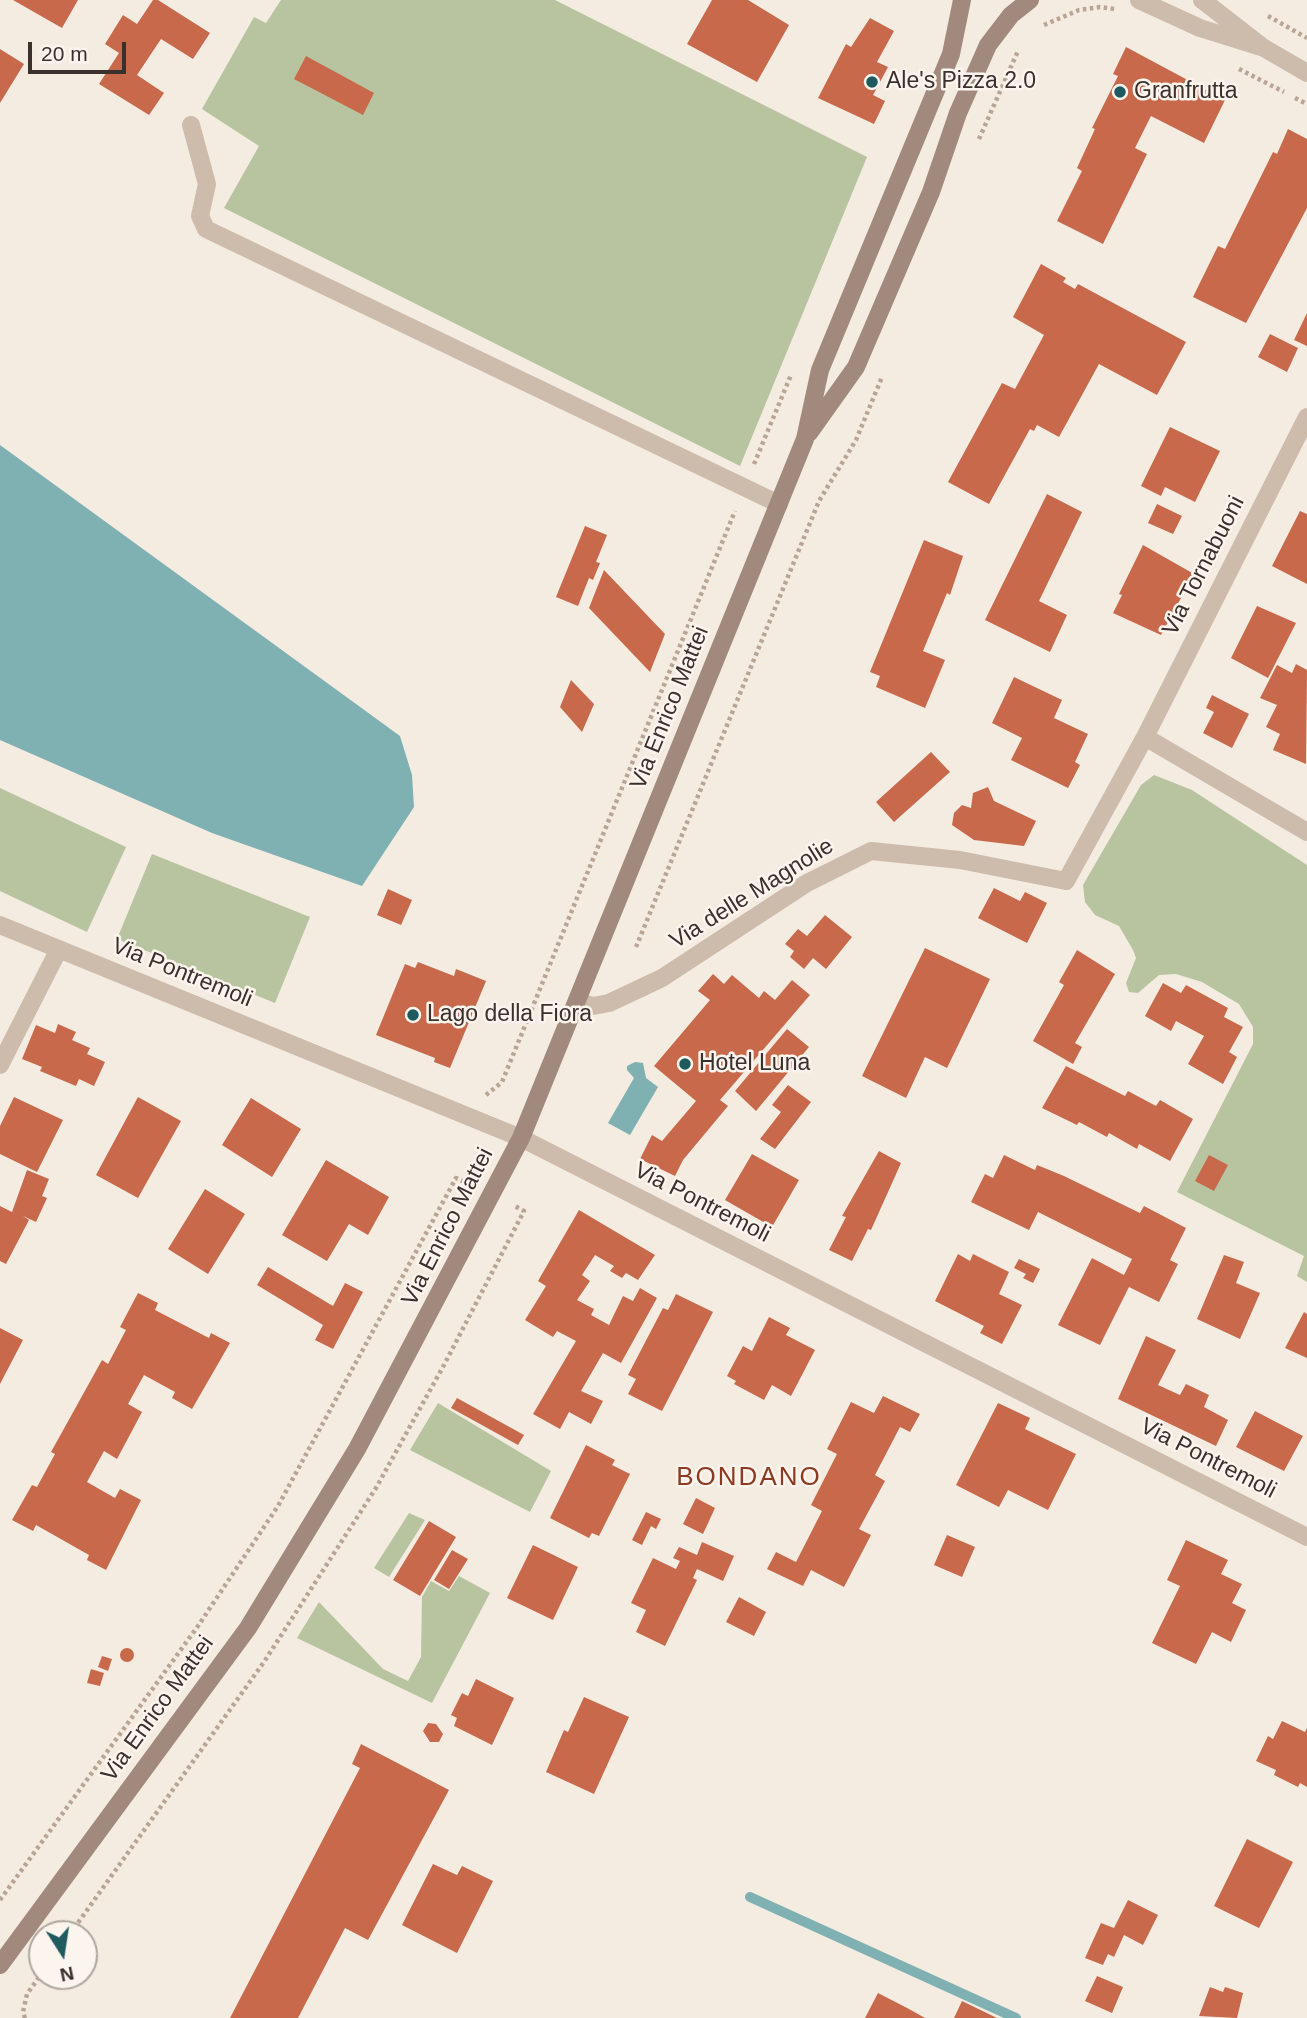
<!DOCTYPE html>
<style>
body{margin:0}
#map{position:relative;width:1307px;height:2018px;overflow:hidden;background:#f4ebe1;font-family:Helvetica,sans-serif}
canvas{display:block}
.north{position:absolute;left:28px;top:1920px;width:70px;height:70px;box-sizing:border-box;background:#fbf5ee;border:2px solid #aea6a0;border-radius:50%;rotate:168deg;font-size:19px;font-weight:700;line-height:28px;text-align:center;color:#3b302b}
.north::after{content:'';display:block;margin:auto;width:24px;height:32px;background:#1f5a5e;clip-path:polygon(50% 0,100% 100%,50% 72%,0 100%)}
.scale{position:absolute;left:28px;top:42px;width:98px;height:32px;box-sizing:border-box;border:4px solid #3b302b;border-top:0;padding-left:9px;font-size:21px;line-height:24px;white-space:nowrap;color:#3b302b;-webkit-text-stroke:5px #fbf5ee;paint-order:stroke}
</style>
<div id="map">
<canvas width="1307" height="2018"></canvas>
<div class="north">N</div>
<div class="scale">20 m</div>
</div>
<script>
const c = document.querySelector('canvas').getContext('2d');
c.lineJoin = 'round';
function paint(path, color) { c.fillStyle = color; c.fill(path, 'evenodd'); }
const toPath = rows => new Path2D(rows.map(r => 'M' + r).join(''));
function trace(path, color, width, dash) { c.strokeStyle = color; c.lineWidth = width; c.lineCap = dash ? 'butt' : 'round'; c.setLineDash(dash || []); c.stroke(path); }
function drawText(font, color, halo, rows, align = 'center') {
  c.font = font + ' Helvetica,sans-serif'; c.lineWidth = 5; c.setLineDash([]); c.textBaseline = 'middle'; c.strokeStyle = halo; c.fillStyle = color; for (const [text, x, y, turn = 0] of rows) {
    c.save(); c.translate(x, y); c.rotate((+turn || 0) * Math.PI / 180); c.textAlign = isNaN(turn) ? turn : align; if (halo) c.strokeText(text, 0, 0); c.fillText(text, 0, 0); c.restore();
  }
}
paint(toPath([
 [281,0,555,0,867,157,740,466,224,208,259,146,202,109,254,17,266,23],
 [1154,775,1192,790,1307,865,1307,1282,1297,1276,1304,1256,1177,1192,1253,1044,1253,1027,1239,1004,1202,982,1176,974,1159,975,1138,993,1129,992,1126,983,1136,958,1133,950,1119,926,1095,915,1085,902,1083,885,1141,785],
 [0,788,126,847,87,932,0,891],
 [152,854,310,917,275,1003,117,939],
 [438,1403,551,1471,530,1512,410,1450],
 [409,1513,425,1520,389,1577,374,1568],
 [459,1576,490,1593,432,1703,297,1638,319,1602,383,1669,408,1681,421,1657,422,1597,431,1581,449,1591]
]), '#b8c4a0');
paint(toPath([
 [0,445,400,736,412,775,414,807,362,886,212,833,0,740],
 [635,1062,643,1063,646,1078,658,1087,630,1135,608,1123,634,1078,627,1070,627,1066]
]), '#7fb0b2');
trace(toPath([
 [750,1897,1016,2018]
]), '#7fb0b2', 10);
paint(toPath([
 [13,0,78,0,62,28],
 [153,0,158,0,210,33,193,59,161,39,137,75,164,93,149,115,99,84,119,53,105,44,123,15,137,24],
 [712,0,748,0,789,25,757,82,687,44],
 [870,18,894,31,877,62,888,67,873,95,885,101,874,124,818,98,846,44,851,47],
 [1126,47,1225,100,1204,143,1151,116,1135,148,1147,154,1103,244,1057,221,1082,171,1077,168,1095,129,1092,128,1118,76,1113,74],
 [0,49,24,64,0,103],
 [306,56,374,93,363,115,294,79],
 [1288,129,1307,139,1307,208,1246,323,1193,297,1218,246,1225,249,1273,152,1277,154],
 [1041,264,1066,278,1063,282,1075,289,1078,284,1186,342,1157,395,1099,364,1059,437,1037,425,1034,431,1030,429,989,504,948,482,1002,383,1015,389,1044,335,1013,317],
 [1307,313,1307,346,1294,340],
 [1270,334,1298,348,1287,372,1258,357],
 [1170,427,1220,451,1195,502,1165,487,1161,496,1141,486],
 [1047,494,1082,512,1039,601,1067,615,1050,652,985,620],
 [1157,504,1182,516,1173,534,1148,523],
 [1300,511,1307,514,1307,584,1272,566],
 [585,526,607,535,596,562,600,563,593,580,589,578,578,606,556,597],
 [924,540,963,556,950,595,947,593,923,651,945,660,925,708,876,687,880,676,870,672],
 [1143,545,1194,574,1161,635,1113,613,1122,595,1119,594],
 [604,570,665,634,650,672,589,608],
 [1257,606,1296,623,1268,678,1231,658],
 [1296,664,1307,670,1306,764,1273,750,1280,734,1266,727,1277,705,1260,698,1277,665,1292,673],
 [1014,677,1062,700,1054,718,1088,734,1075,762,1080,765,1068,788,1011,760,1022,738,992,723],
 [571,680,594,704,582,732,560,707],
 [1212,695,1249,714,1232,748,1203,733,1214,712,1206,708],
 [931,752,950,772,894,822,876,802],
 [988,787,994,801,1036,821,1024,846,974,840,952,825,954,813,962,805,971,808,973,793],
 [994,888,1020,901,1025,892,1047,903,1027,943,978,918],
 [388,889,412,900,401,925,377,915],
 [825,915,852,937,826,969,813,958,804,969,790,957,794,951,785,944,798,929,807,936],
 [925,948,990,979,947,1068,925,1057,906,1098,862,1076],
 [1077,950,1115,974,1075,1043,1082,1047,1073,1064,1033,1041,1064,985,1059,982],
 [418,962,454,976,456,969,486,981,450,1068,434,1062,435,1058,376,1035,405,964,415,968],
 [713,974,724,984,732,975,759,998,764,991,775,1000,792,980,810,995,720,1100,728,1106,683,1160,675,1176,640,1159,652,1135,662,1141,696,1101,654,1066,710,1000,698,991],
 [1163,983,1181,993,1186,985,1228,1008,1224,1017,1243,1027,1229,1052,1237,1057,1223,1084,1188,1064,1204,1036,1176,1021,1171,1031,1145,1016],
 [58,1024,76,1032,72,1040,90,1048,87,1054,105,1062,94,1086,79,1079,76,1086,40,1071,42,1067,22,1059,36,1025,55,1033],
 [787,1029,809,1047,756,1111,735,1091],
 [1066,1066,1125,1096,1128,1091,1156,1106,1160,1100,1193,1119,1170,1161,1139,1144,1137,1149,1109,1133,1107,1137,1079,1122,1077,1125,1042,1108],
 [788,1085,811,1102,775,1149,760,1139,781,1112,772,1105],
 [14,1097,63,1120,37,1172,0,1154,0,1126],
 [138,1097,181,1121,138,1198,96,1175],
 [251,1098,301,1129,272,1177,222,1145],
 [879,1151,901,1163,871,1230,868,1229,852,1261,829,1250,846,1217,842,1216],
 [752,1154,799,1180,772,1227,725,1200],
 [1004,1155,1035,1170,1037,1165,1064,1176,1140,1213,1144,1206,1186,1228,1170,1260,1178,1264,1159,1302,1129,1287,1100,1345,1058,1325,1092,1258,1124,1275,1132,1259,1038,1212,1029,1230,971,1202,985,1174,993,1178],
 [1209,1155,1228,1165,1214,1191,1195,1181],
 [326,1160,389,1197,368,1235,349,1224,327,1261,282,1235],
 [27,1170,49,1179,42,1196,47,1198,36,1222,23,1216,29,1220,6,1264,0,1261,0,1206,12,1212],
 [205,1189,245,1214,208,1274,168,1249],
 [579,1210,655,1255,638,1280,626,1273,622,1278,610,1271,614,1266,595,1255,582,1275,590,1281,577,1300,594,1309,591,1315,609,1325,623,1296,633,1301,640,1288,657,1298,621,1363,603,1353,581,1391,603,1401,591,1424,569,1412,560,1429,533,1414,576,1341,557,1331,553,1337,525,1320,546,1286,538,1281],
 [958,1254,970,1261,973,1254,1009,1272,999,1294,1022,1305,1002,1344,980,1333,984,1326,935,1301],
 [1224,1255,1244,1262,1236,1283,1260,1293,1240,1339,1197,1319],
 [1019,1259,1040,1269,1033,1283,1023,1278,1026,1274,1014,1268],
 [268,1267,333,1306,345,1283,363,1292,333,1349,315,1340,323,1325,257,1285],
 [138,1293,158,1303,155,1310,209,1338,211,1333,230,1343,192,1409,172,1398,175,1392,144,1375,128,1404,142,1412,117,1459,104,1451,87,1482,115,1498,120,1489,141,1500,106,1570,87,1560,89,1555,36,1525,33,1531,12,1520,32,1485,37,1487,55,1454,51,1452,102,1360,108,1364,126,1330,120,1327],
 [676,1294,713,1312,662,1411,628,1394,636,1379,628,1375,663,1308,668,1310],
 [1304,1312,1307,1314,1307,1358,1285,1348],
 [769,1317,790,1328,786,1335,815,1350,791,1396,772,1385,764,1400,734,1384,736,1381,727,1376,743,1346,752,1351],
 [0,1328,23,1340,0,1384],
 [1146,1336,1176,1350,1158,1385,1180,1395,1186,1384,1209,1395,1204,1407,1228,1420,1216,1446,1118,1399],
 [883,1396,920,1414,910,1432,900,1427,875,1475,885,1481,859,1529,871,1535,844,1587,811,1570,803,1586,767,1569,776,1552,796,1562,822,1511,811,1505,837,1454,827,1449,851,1402,874,1413],
 [457,1398,524,1435,518,1445,451,1408],
 [998,1403,1030,1418,1025,1429,1076,1454,1048,1510,1008,1490,999,1507,956,1485],
 [1255,1411,1303,1436,1284,1471,1236,1447],
 [586,1445,615,1460,612,1465,630,1474,599,1536,592,1533,589,1538,550,1518],
 [696,1498,715,1508,703,1534,683,1524],
 [646,1512,661,1519,656,1529,651,1526,642,1545,632,1540],
 [429,1521,456,1537,420,1596,393,1580],
 [947,1535,975,1547,962,1577,934,1565],
 [1186,1540,1228,1560,1221,1574,1242,1584,1232,1603,1246,1610,1231,1642,1212,1632,1196,1664,1152,1643,1180,1586,1167,1580],
 [702,1542,734,1556,723,1581,697,1569,693,1578,697,1580,665,1646,636,1632,646,1610,631,1603,653,1558,676,1569,680,1561,673,1558,679,1547,697,1555],
 [533,1545,578,1567,553,1620,507,1598],
 [452,1550,468,1559,449,1589,434,1580],
 [739,1597,766,1612,754,1636,726,1622],
 '120 1655a7 7 0 1 1 14 0a7 7 0 1 1-14 0Z',
 [102,1656,112,1659,108,1671,98,1667],
 [91,1669,104,1673,100,1686,87,1683],
 [476,1679,514,1698,492,1745,454,1726,457,1718,451,1715,462,1693,468,1696],
 [584,1697,629,1717,594,1794,546,1772,564,1730,568,1732],
 [1282,1721,1305,1732,1307,1728,1307,1787,1300,1783,1298,1787,1274,1775,1276,1770,1256,1761,1268,1736,1273,1739],
 [428,1723,436,1724,443,1734,439,1742,430,1742,423,1731],
 [361,1744,449,1790,368,1940,345,1928,298,2018,230,2018,360,1768,352,1764],
 [1247,1839,1293,1862,1259,1928,1214,1906],
 [433,1864,457,1875,462,1866,493,1881,457,1953,402,1925],
 [1128,1900,1158,1915,1143,1945,1124,1935,1114,1957,1108,1954,1103,1965,1085,1958,1101,1923,1114,1928],
 [1097,1976,1123,1987,1112,2013,1085,2001],
 [1210,1987,1223,1992,1225,1987,1243,1993,1237,2018,1199,2016],
 [878,1993,909,2009,925,2018,865,2018],
 [962,2001,997,2018,954,2018]
]), '#c8694b');
trace(toPath([
 [1268,16,1307,38],
 [1044,25,1079,10,1100,7,1115,9],
 [1239,69,1284,92],
 [1295,98,1307,104],
 [979,139,1018,51],
 [754,464,791,375],
 [636,947,819,501,856,440,882,377],
 [486,1095,502,1082,735,511],
 [0,1900,198,1626,278,1506,456,1178,471,1185],
 [70,1934,264,1662,376,1488,444,1365,524,1211,513,1205],
 [25,2018,23,2012,27,1994,42,1973]
]), '#b9a596', 4.5, [3.5, 3.5]);
trace(toPath([
 [191,125,207,184,200,216,206,229,779,504]
]), '#cdbbac', 18);
trace(toPath([
 [1145,737,1307,832],
 [0,925,521,1138,1307,1537],
 [578,1002,593,1006,609,1003,662,978,807,883,871,851,960,860,1066,881,1145,737,1307,417],
 [0,1065,59,949]
]), '#cdbbac', 18);
trace(toPath([
 [1139,0,1200,28,1264,48],
 [1202,0,1264,48,1307,73]
]), '#cdbbac', 18);
trace(toPath([
 [809,433,856,367,931,192,958,113,988,45,1011,15,1030,0],
 [0,1965,248,1628,357,1449,521,1138,805,439,820,370,951,54,962,0]
]), '#a18a7d', 18);
for (const [x, y, r, color] of [
 [872,82,7,"#1f5a5e"],
 [1120,92,7,"#1f5a5e"],
 [413,1015,7,"#1f5a5e"],
 [685,1064,7,"#1f5a5e"]
]) { const dot = new Path2D(); dot.arc(x, y, r, 0, 2 * Math.PI); c.fillStyle = color; c.fill(dot); trace(dot, '#fbf5ee', 2.5); }
drawText('23px', '#3b302b', '#fbf5ee', [
 ["Ale's Pizza 2.0",886,82],
 ["Granfrutta",1134,92],
 ["Lago della Fiora",427,1015],
 ["Hotel Luna",699,1064]
], 'left');
drawText('23px', '#3b302b', '#fbf5ee', [
 ["Via Tornabuoni",1204,566,-63],
 ["Via Enrico Mattei",670,708,-68],
 ["Via delle Magnolie",752,894,-32],
 ["Via Pontremoli",182,973,22],
 ["Via Pontremoli",702,1203,27],
 ["Via Enrico Mattei",448,1227,-63],
 ["Via Pontremoli",1208,1459,27],
 ["Via Enrico Mattei",158,1709,-54]
]);
c.letterSpacing = '2px';
drawText('26px', '#8c3b22', '#fbf5ee', [
 ["BONDANO",749,1478]
]);
c.letterSpacing = '0px';
</script>
